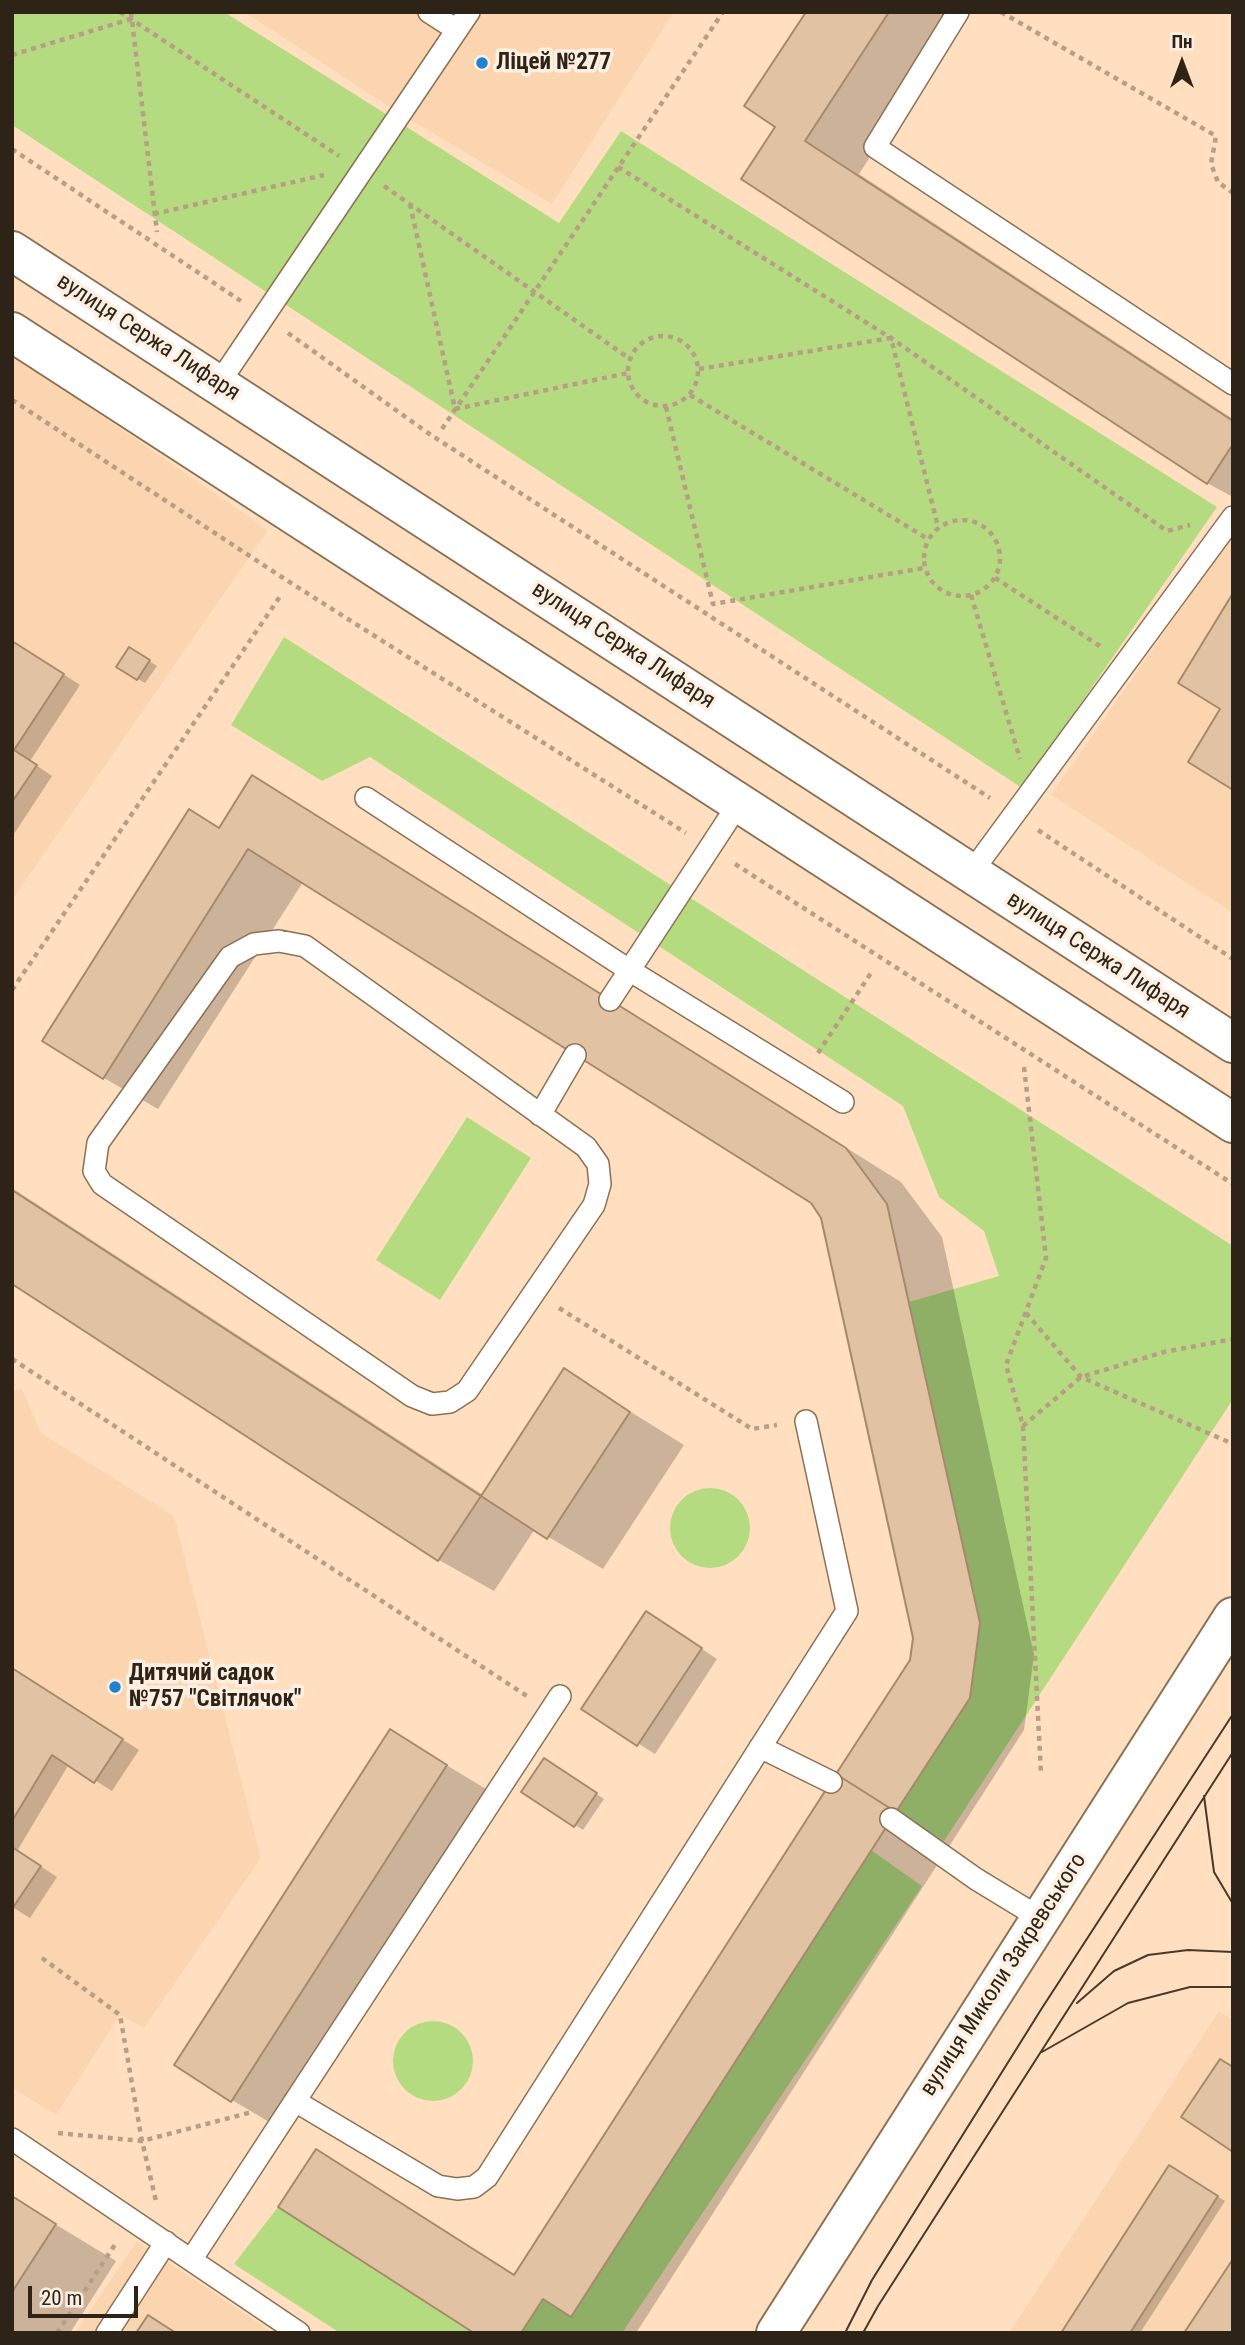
<!DOCTYPE html>
<meta charset="utf-8">
<style>
body{margin:0}
#map{position:relative;width:1245px;height:2345px;overflow:hidden;background:#ffdfbf;font-family:"Roboto Condensed",sans-serif}
canvas{display:block}
.frame{position:absolute;inset:0;border:14px solid #2e2317;pointer-events:none}
.north{position:absolute;left:1147px;top:28px;width:70px;height:70px;-webkit-text-stroke:5px #fdf0e3;paint-order:stroke;rotate:0deg;font-size:19px;font-weight:700;line-height:28px;text-align:center;color:#2e2317}
.north::after{content:'';display:block;margin:auto;width:24px;height:32px;background:#2e2317;clip-path:polygon(50% 0,100% 100%,50% 72%,0 100%)}
.scale{position:absolute;left:28px;top:2286px;width:110px;height:32px;box-sizing:border-box;border:4px solid #2e2317;border-top:0;padding-left:9px;font-size:21px;line-height:24px;white-space:nowrap;color:#2e2317;-webkit-text-stroke:5px #fdf0e3;paint-order:stroke}
</style>
<div id="map">
<canvas width="1245" height="2345"></canvas>
<div class="frame"></div>
<div class="north">Пн</div>
<div class="scale">20 m</div>
</div>
<script>
const c = document.querySelector('canvas').getContext('2d');
c.lineJoin = 'round';
function paint(path, color) { c.fillStyle = color; c.fill(path, 'evenodd'); }
const toPath = rows => new Path2D(rows.map(r => 'M' + r).join(''));
function trace(path, color, width, dash) { c.strokeStyle = color; c.lineWidth = width; c.lineCap = dash ? 'butt' : 'round'; c.setLineDash(dash || []); c.stroke(path); }
function drawText(font, color, halo, rows, align = 'center') {
  c.font = font + ' "Roboto Condensed",sans-serif'; c.lineWidth = 7; c.setLineDash([]); c.textBaseline = 'middle'; c.strokeStyle = halo; c.fillStyle = color; for (const [text, x, y, turn = 0] of rows) {
    c.save(); c.translate(x, y); c.rotate((+turn || 0) * Math.PI / 180); c.textAlign = isNaN(turn) ? turn : align; if (halo) c.strokeText(text, 0, 0); c.fillText(text, 0, 0); c.restore();
  }
}
paint(toPath([
 [244,12,674,12,552,204,401,114],
 [12,354,268,530,12,900],
 [1233,534,1233,913,1051,795],
 [22,1389,41,1433,174,1516,261,1858,144,2028,120,2015,56,2115,12,2088,12,1391],
 [1219,2011,1233,2020,1233,2333,1009,2333],
 [137,2241,273,2333,75,2333]
]), '#fad5af');
paint(toPath([
 [12,12,224,12,559,223,621,131,1217,507,1022,788,12,125],
 [284,637,1233,1246,1233,1399,944,1841,896,1812,980,1623,909,1302,999,1276,984,1231,939,1197,903,1106,370,757,322,781,231,725],
 [467,1117,531,1158,440,1300,376,1260],
 '670 1528a40 40 0 1 1 80 0a40 40 0 1 1-80 0Z',
 [871,1850,922,1886,622,2333,521,2333,543,2299,571,2317],
 '393 2061a40 40 0 1 1 80 0a40 40 0 1 1-80 0Z',
 [278,2207,474,2333,340,2333,234,2264]
]), '#b5db80');
paint(toPath([
 [808,12,965,12,859,174,1233,419,1233,497,1207,483,778,126],
 [12,641,80,685,30,761,52,776,12,837],
 [130,649,157,666,145,683,118,667],
 [253,777,901,1182,942,1237,1034,1655,1024,1730,636,2333,478,2333,316,2151,516,2275,912,1661,915,1638,822,1217,812,1202,303,882,158,1109,104,1078,220,829],
 [12,1188,483,1495,565,1371,684,1445,603,1569,535,1529,494,1591,439,1560,12,1282],
 [663,1623,717,1659,655,1754,584,1709],
 [12,1669,139,1750,112,1791,69,1764,17,1851,57,1877,30,1918,12,1907],
 [390,1731,501,1798,286,2132,232,2100],
 [552,1765,604,1799,583,1830,524,1792],
 [1170,2167,1225,2201,1140,2333,1063,2333],
 [12,2198,116,2261,70,2333,12,2333]
]), '#0003');
const building = toPath([
 [806,12,889,12,805,141,1233,421,1233,444,1207,484,741,179,775,127,744,106,806,12],
 [1233,593,1233,790,1188,762,1220,709,1178,683,1233,593],
 [12,641,64,674,14,750,37,765,12,802,12,641],
 [129,647,150,660,137,680,116,667,129,647],
 [252,775,846,1148,887,1204,980,1623,970,1698,896,1812,836,1774,910,1660,913,1638,821,1218,811,1203,248,849,103,1079,42,1041,189,809,219,828,252,775],
 [12,1190,481,1496,438,1561,12,1284,12,1190],
 [564,1368,630,1412,547,1539,481,1496,564,1368],
 [646,1611,702,1648,637,1746,581,1709,646,1611],
 [12,1668,123,1739,94,1783,52,1755,12,1821,12,1668],
 [390,1729,447,1765,231,2102,174,2065,390,1729],
 [544,1758,597,1793,574,1827,521,1792,544,1758],
 [836,1774,896,1812,571,2317,543,2299,521,2333,474,2333,278,2207,316,2149,514,2275,836,1774],
 [12,1847,41,1866,12,1909,12,1847],
 [1220,2059,1233,2067,1233,2152,1181,2117,1220,2059],
 [1169,2165,1218,2196,1130,2333,1061,2333,1169,2165],
 [12,2196,56,2224,12,2292,12,2196],
 [1233,2259,1233,2333,1184,2333,1233,2259],
 [148,2315,176,2333,136,2333,148,2315]
]);
paint(building, '#e1c2a2');
trace(building, '#a6896b', 2);
const service = toPath([
 [429,12,457,30],
 [958,12,875,147,1233,384],
 [219,383,469,12],
 [366,798,629,970,843,1102],
 [971,873,1233,517],
 [279,941,305,946,586,1147,598,1164,600,1184,594,1205,467,1391,450,1402,432,1404,412,1396,102,1184,94,1171,98,1143,230,957,254,944,279,941],
 [610,1000,739,803],
 [540,1115,575,1055],
 [760,1747,831,1782],
 [891,1819,976,1879,1040,1918],
 [295,2101,438,2186,457,2189,474,2187,487,2177,847,1611,806,1421],
 [12,2139,299,2333],
 [191,2260,560,1696],
 [107,2333,166,2242]
]);
const tertiary = toPath([
 [12,251,1233,1043],
 [12,332,1233,1123],
 [776,2333,1233,1617]
]);
trace(service, '#8c7053', 24);
trace(tertiary, '#8c7053', 42);
trace(toPath([
 [120,12,339,156],
 [131,12,157,232],
 [1001,12,1216,136,1211,164,1218,182,1233,193],
 [12,55,131,19],
 [12,149,241,301],
 [618,167,891,338,1167,531,1190,525],
 [384,186,630,359],
 [410,204,455,409,628,373],
 [154,214,324,175],
 [288,333,428,433,990,798],
 '628 371a35 35 0 1 1 70 0a35 35 0 1 1-70 0Z',
 [699,369,891,338,938,527],
 [690,395,928,539],
 [12,400,291,583,686,833],
 [666,407,713,604,924,568],
 [442,429,723,12],
 '924 558a38 38 0 1 1 76 0a38 38 0 1 1-76 0Z',
 [995,578,1103,648],
 [971,595,1020,759],
 [1038,830,1233,959],
 [735,864,1233,1184],
 [12,990,281,595],
 [818,1053,873,970],
 [1024,1067,1046,1258,1006,1365,1023,1426,1041,1774],
 [559,1308,752,1429,777,1425],
 [1026,1313,1081,1377,1233,1444],
 [12,1359,527,1696],
 [1023,1426,1081,1377,1164,1352,1233,1339],
 [42,1958,120,2015,142,2141,156,2201],
 [58,2133,142,2141,252,2112],
 [57,2333,116,2243]
]), '#b79e85', 4.5, [5, 5]);
trace(service, '#fff', 21);
trace(tertiary, '#fff', 38);
trace(toPath([
 [1204,1796,1214,1872,1233,1904],
 [1077,2003,1114,1971,1148,1955,1188,1950,1233,1952],
 [1042,2052,1128,2003,1190,1987,1233,1987],
 [845,2333,872,2280,1042,2008,1233,1714],
 [863,2333,878,2306,1233,1752]
]), '#473a2b', 2);
for (const [x, y, r, color] of [
 [482,63,7,"#1e82ce"],
 [115,1687,7,"#1e82ce"]
]) { const dot = new Path2D(); dot.arc(x, y, r, 0, 2 * Math.PI); c.fillStyle = color; c.fill(dot); trace(dot, '#fdf0e3', 2.5); }
drawText('bold 23px', '#2e2317', '#fdf0e3', [
 ["Ліцей №277",496,63],
 ["Дитячий садок",129,1674],
 ["№757 \"Світлячок\"",129,1700]
], 'left');
drawText('23px', '#2e2317', '#fdf0e3', [
 ["вулиця Сержа Лифаря",148,338,33],
 ["вулиця Сержа Лифаря",623,646,33],
 ["вулиця Сержа Лифаря",1098,956,33],
 ["вулиця Миколи Закревського",1004,1975,-57]
]);
</script>
